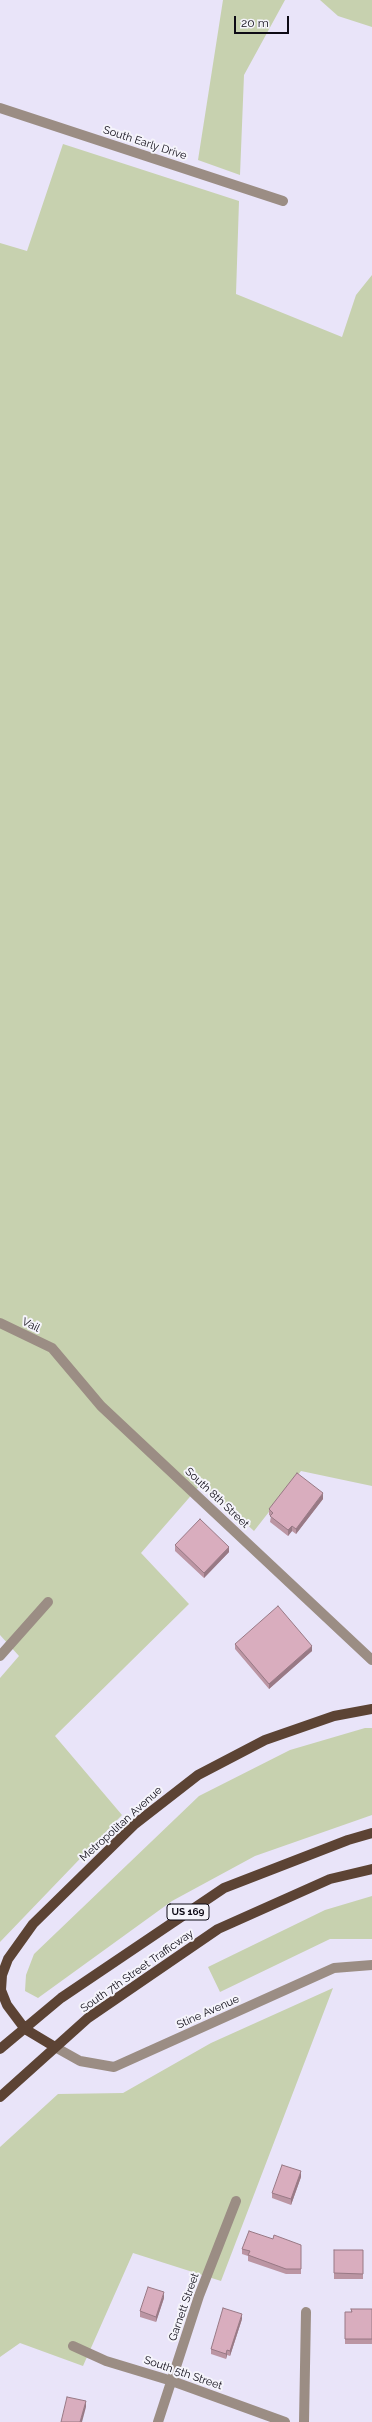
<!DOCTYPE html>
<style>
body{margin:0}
#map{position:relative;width:372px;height:2422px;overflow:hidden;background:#e9e4f9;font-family:Raleway,sans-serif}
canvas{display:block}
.scale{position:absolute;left:234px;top:16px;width:55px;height:18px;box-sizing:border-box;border:2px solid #0d0a15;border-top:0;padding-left:5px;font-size:12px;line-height:14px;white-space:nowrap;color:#0d0a15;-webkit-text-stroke:3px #f5f4fb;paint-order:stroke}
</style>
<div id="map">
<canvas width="372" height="2422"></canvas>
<div class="scale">20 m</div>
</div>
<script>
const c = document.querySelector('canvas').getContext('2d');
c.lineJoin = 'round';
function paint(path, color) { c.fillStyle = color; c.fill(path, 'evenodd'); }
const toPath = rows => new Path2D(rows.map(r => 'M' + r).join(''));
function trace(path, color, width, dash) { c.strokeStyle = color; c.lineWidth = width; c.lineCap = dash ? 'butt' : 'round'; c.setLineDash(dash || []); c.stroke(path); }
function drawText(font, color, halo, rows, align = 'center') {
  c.font = font + ' Raleway,sans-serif'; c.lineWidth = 4; c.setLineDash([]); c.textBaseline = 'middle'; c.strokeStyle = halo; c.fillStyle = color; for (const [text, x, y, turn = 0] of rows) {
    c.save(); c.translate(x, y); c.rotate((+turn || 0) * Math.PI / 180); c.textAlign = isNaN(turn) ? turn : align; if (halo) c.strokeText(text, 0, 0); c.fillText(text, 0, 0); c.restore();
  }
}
paint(toPath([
 [223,0,285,0,244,75,240,175,198,160],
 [320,0,372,0,372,27,338,16],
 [63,144,239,201,236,294,342,337,356,295,372,275,372,1486,301,1471,254,1531,202,1483,141,1553,189,1604,55,1736,122,1815,0,1942,0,1678,19,1656,0,1635,0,243,27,251],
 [365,1728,372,1728,372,1815,255,1856,172,1901,38,1998,25,1991,26,1975,34,1954,199,1796,290,1750],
 [372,1896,372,1939,330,1939,220,1992,208,1967,325,1910],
 [333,1988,221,2281,133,2253,83,2366,20,2343,0,2357,0,2147,58,2094,123,2093,211,2043]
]), '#c7d1af');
trace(toPath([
 [0,108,283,201],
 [0,1323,52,1348,101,1406,372,1660],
 [0,1656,48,1602],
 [55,2047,80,2061,114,2067,334,1968,372,1965],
 [73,2346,106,2361,172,2381,285,2422],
 [158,2422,199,2296,236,2201],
 [304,2422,306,2312]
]), '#9b8d84', 10);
trace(toPath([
 [55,2047,25,2029,7,2005,1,1990,2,1975,8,1959,33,1924,135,1824,198,1775,265,1740,334,1716,372,1709],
 [0,2049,61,1998,224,1888,348,1840,372,1833],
 [0,2097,88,2018,218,1929,330,1879,372,1869]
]), '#5c4334', 10);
paint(toPath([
 [323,1499,296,1534,292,1531,288,1536,270,1522,271,1516,269,1515,269,1509],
 [175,1545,229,1552,204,1578,175,1551],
 [235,1644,312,1651,269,1689,235,1649],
 [301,2177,291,2205,272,2198,272,2193],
 [273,2239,301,2245,301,2274,286,2274,248,2261,248,2256,242,2254,242,2249],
 [334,2250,363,2250,363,2279,334,2279],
 [164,2298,156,2322,140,2317,140,2311],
 [351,2309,372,2309,372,2344,345,2344,345,2312,351,2312],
 [242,2319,230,2356,227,2355,226,2359,211,2354,211,2349]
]), '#bb95a3');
paint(toPath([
 [323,1493,323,1499,296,1534,296,1529],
 [292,1526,292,1531,288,1536,288,1530],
 [229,1547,229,1552,204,1578,204,1573],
 [312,1646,312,1651,269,1689,269,1684],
 [301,2171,301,2177,291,2205,291,2199],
 [164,2292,164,2298,156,2322,156,2317],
 [242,2314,242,2319,230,2356,230,2351],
 [227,2350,227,2355,226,2359,226,2354],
 [86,2401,86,2407,82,2422,80,2422]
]), '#987985');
const building = toPath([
 [297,1473,323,1493,296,1529,292,1526,288,1530,270,1516,273,1513,269,1509,297,1473],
 [200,1519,229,1547,204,1573,175,1545,200,1519],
 [278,1606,312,1646,269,1684,235,1644,278,1606],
 [282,2165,301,2171,291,2199,272,2193,282,2165],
 [249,2231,273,2239,274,2235,301,2245,301,2269,286,2269,248,2255,250,2251,242,2249,249,2231],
 [334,2250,363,2250,363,2274,334,2273,334,2250],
 [148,2287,164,2292,156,2317,140,2311,148,2287],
 [223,2308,242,2314,230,2351,227,2350,226,2354,211,2349,223,2308],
 [351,2309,372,2309,372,2339,345,2339,345,2312,352,2312,351,2309],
 [67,2397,86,2401,80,2422,61,2422,67,2397]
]);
paint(building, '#d9adbe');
trace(building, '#987985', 1);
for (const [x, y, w] of [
 [188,1912,42]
]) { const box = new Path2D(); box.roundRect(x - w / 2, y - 8, w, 16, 3); c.fillStyle = '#f5f4fb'; c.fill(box); trace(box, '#0d0a15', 1); }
drawText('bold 10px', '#0d0a15', null, [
 ["US 169",188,1912]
]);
drawText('11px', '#0d0a15', '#f5f4fb', [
 ["South Early Drive",145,143,18],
 ["Vail",31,1325,26],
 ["South 8th Street",217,1498,43],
 ["Metropolitan Avenue",121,1824,-42],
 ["South 7th Street Trafficway",137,1971,-35],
 ["Stine Avenue",208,2012,-24],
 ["Garnett Street",184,2307,-71],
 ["South 5th Street",183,2373,19]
]);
</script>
